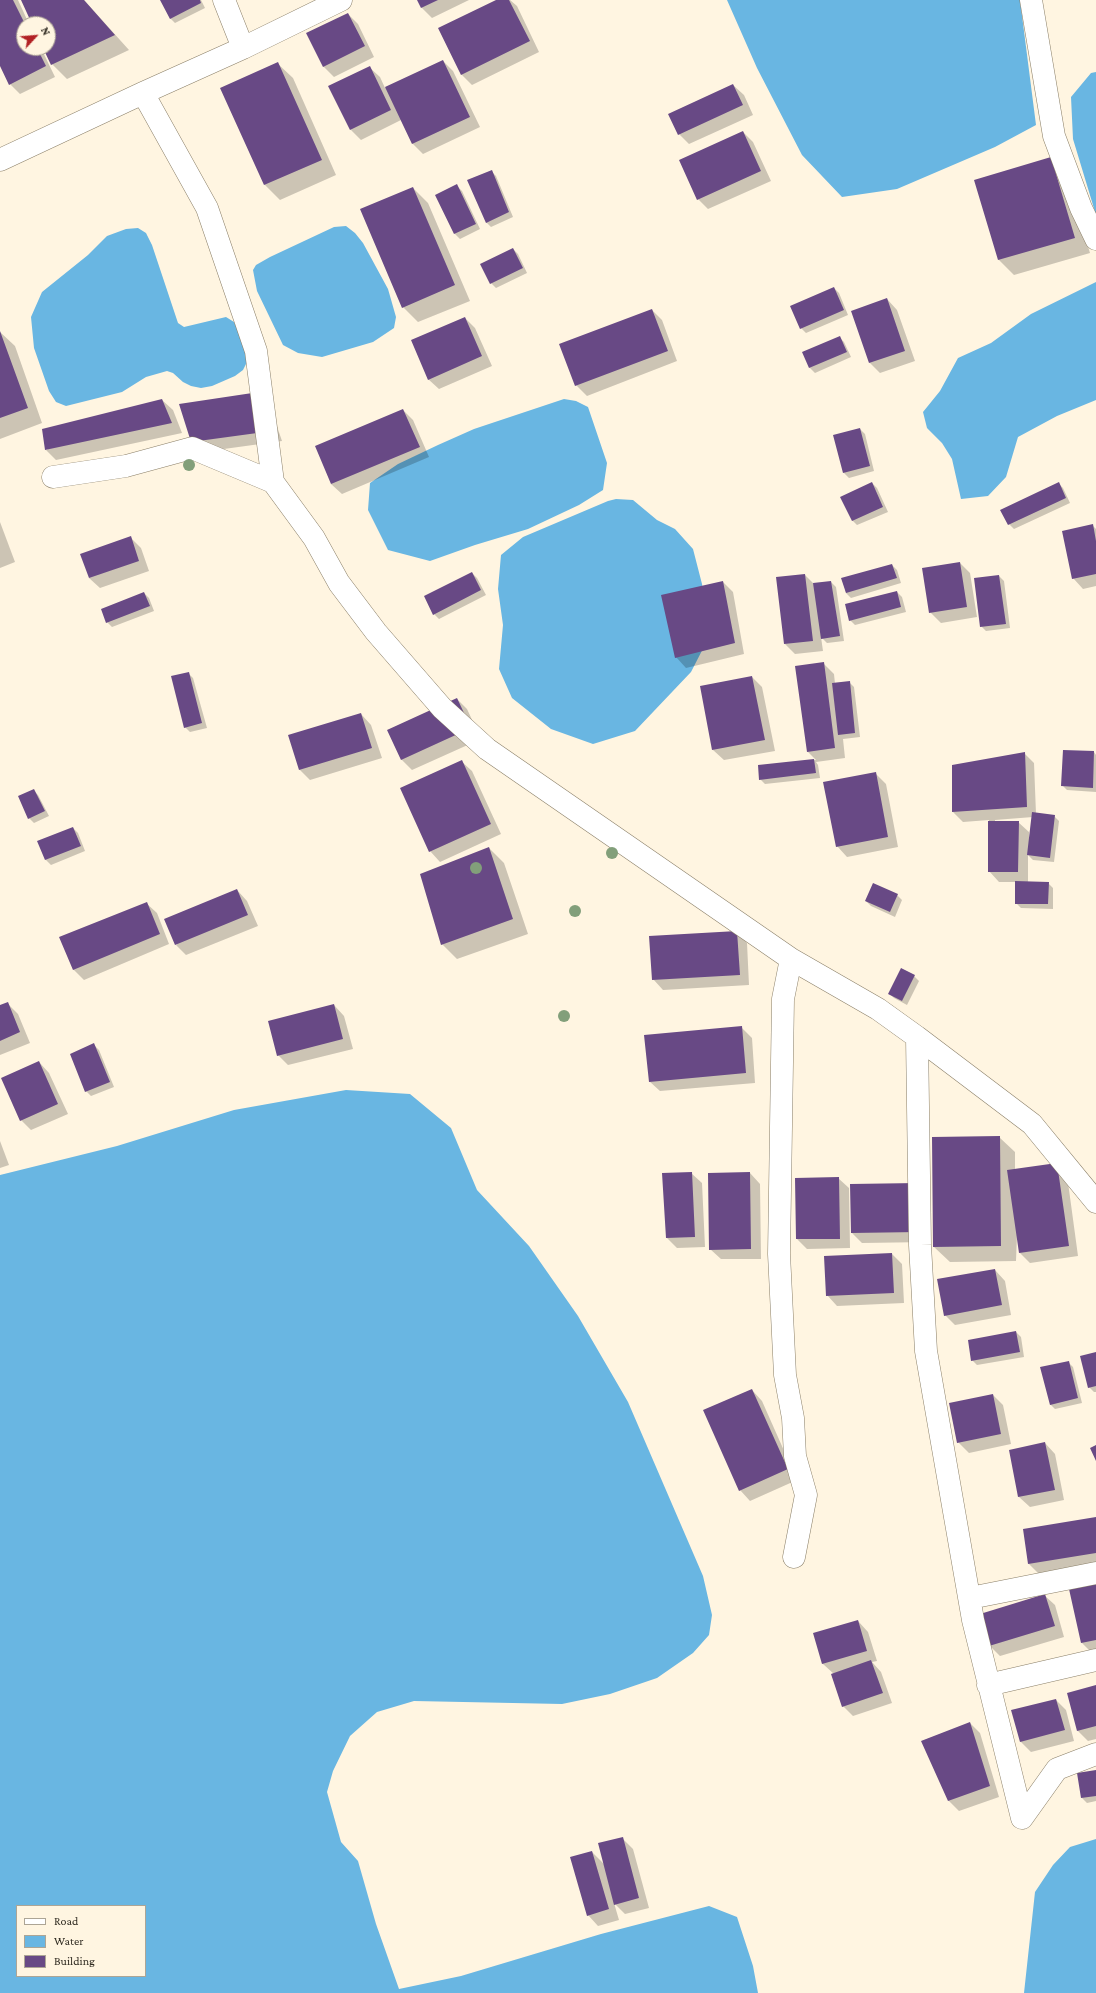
<!DOCTYPE html>
<style>
body{margin:0}
#map{position:relative;width:1096px;height:1993px;overflow:hidden;background:#fff5e1;font-family:"Crimson Pro",serif}
canvas{display:block}
.legend{position:absolute;left:16px;top:1905px;width:130px;height:72px;box-sizing:border-box;background:#fff5e1;border:1px solid #ada595;margin:0;padding:5px 7px;list-style:none;font-size:12px;color:#332e24}
.legend li{display:flex;align-items:center;gap:8px;height:20px}
.legend b{width:20px;border:1px solid #ada595}
.north{position:absolute;left:16px;top:16px;width:40px;height:40px;box-sizing:border-box;background:#fff5e1;border:1px solid #ada595;border-radius:50%;rotate:64deg;font-size:11px;font-weight:700;line-height:16px;text-align:center;color:#332e24}
.north::after{content:'';display:block;margin:auto;width:14px;height:18px;background:#b22124;clip-path:polygon(50% 0,100% 100%,50% 72%,0 100%)}
</style>
<div id="map">
<canvas width="1096" height="1993"></canvas>
<ul class="legend">
<li><b style="height:5px;background:#fff"></b>Road</li>
<li><b style="height:11px;background:#69b6e2"></b>Water</li>
<li><b style="height:11px;background:#684985"></b>Building</li>
</ul>
<div class="north">N</div>
</div>
<script>
const c = document.querySelector('canvas').getContext('2d');
c.lineJoin = 'round';
function paint(path, color) { c.fillStyle = color; c.fill(path, 'evenodd'); }
const toPath = rows => new Path2D(rows.map(r => 'M' + r).join(''));
function trace(path, color, width, dash) { c.strokeStyle = color; c.lineWidth = width; c.lineCap = dash ? 'butt' : 'round'; c.setLineDash(dash || []); c.stroke(path); }
paint(toPath([
 [727,0,1020,0,1036,125,995,147,897,189,842,197,802,155,757,68],
 [1096,72,1096,215,1073,139,1071,97,1091,73],
 [346,226,355,233,363,243,388,289,396,317,394,328,373,342,322,357,298,353,283,345,257,291,253,270,256,265,270,257,334,227],
 [138,228,146,233,152,245,178,323,184,327,226,317,234,322,245,342,247,362,243,370,235,376,212,386,201,388,191,386,183,382,173,373,167,371,146,377,122,392,66,406,56,402,49,391,34,348,31,317,42,292,88,255,107,236,126,229],
 [1096,282,1096,400,1057,416,1018,437,1006,477,988,496,961,499,952,459,942,443,927,428,923,412,940,391,958,358,991,343,1031,314],
 [564,399,576,401,588,407,607,463,603,490,579,505,528,529,475,545,430,561,388,550,368,510,370,483,398,464,438,445,474,429],
 [616,499,633,500,657,520,675,529,693,549,702,584,710,635,691,672,635,731,593,744,551,729,512,698,499,669,503,625,498,589,501,555,523,537,608,501],
 [346,1090,410,1094,451,1128,477,1190,529,1246,578,1316,628,1402,703,1576,712,1615,709,1635,693,1653,657,1678,610,1694,562,1704,414,1701,377,1712,350,1736,333,1771,327,1792,341,1842,358,1861,376,1924,399,1989,461,1976,601,1934,709,1906,737,1917,753,1966,758,1993,0,1993,0,1175,117,1146,234,1110],
 [17,1906,145,1906,145,1976,17,1976],
 [1096,1839,1096,1993,1024,1993,1035,1892,1053,1865,1070,1847]
]), '#69b6e2');
paint(toPath([
 [0,0,18,0,29,24,24,24,24,48,41,48,55,77,20,94,10,84,0,64],
 [22,0,84,0,129,50,67,79,52,64,44,48,48,48,48,24,33,24],
 [161,0,201,0,205,8,175,23,170,18],
 [418,0,469,0,432,18,422,8],
 [498,0,510,0,517,6,539,52,472,85,462,75,439,29],
 [348,14,358,24,374,57,334,77,323,66],
 [443,61,453,71,480,127,423,154,413,144,401,120,361,140,351,130,369,67,380,77,385,88],
 [277,63,293,78,336,175,280,200,265,185,222,88],
 [733,85,744,95,753,115,689,144,679,134],
 [743,132,753,142,771,181,708,209,698,199],
 [1051,159,1066,174,1090,253,1014,275,999,260,976,181],
 [491,171,496,176,513,217,491,227,486,222],
 [457,186,462,191,480,229,460,239,455,234,437,195],
 [413,188,428,203,470,301,418,322,403,307],
 [513,249,518,254,527,273,496,288,491,283],
 [834,288,839,293,848,315,806,333,801,328],
 [887,299,897,310,915,361,880,373,870,363],
 [652,310,662,320,677,361,587,396,576,385],
 [465,318,475,328,492,366,439,389,428,379],
 [0,332,15,346,42,423,0,439],
 [839,337,844,342,851,357,815,373,810,368,803,353],
 [162,400,173,410,182,433,56,460,46,450],
 [269,403,282,441,202,452,180,405],
 [403,410,413,420,429,457,342,494,331,484],
 [860,429,865,434,874,471,849,478,844,473],
 [872,483,877,488,888,512,857,525,852,520],
 [1058,483,1063,488,1070,503,1014,529,1009,524],
 [0,522,15,562,0,568],
 [1092,525,1096,529,1096,586,1083,589,1073,578],
 [131,538,141,548,149,571,100,588,89,578],
 [960,563,970,573,977,617,941,623,930,612],
 [892,565,897,570,901,583,851,598,846,593,843,579],
 [472,573,477,578,486,595,439,619,434,614],
 [805,575,814,584,831,582,836,587,844,641,827,643,821,637,823,651,795,654,785,644],
 [999,576,1004,581,1010,628,986,631,981,626],
 [723,582,733,592,744,654,686,668,676,657],
 [897,592,902,597,906,612,855,625,850,620],
 [144,593,149,598,154,611,112,627,107,622],
 [824,664,834,674,835,684,849,682,854,687,860,737,843,739,845,758,816,762,818,765,820,778,765,784,760,779,759,766,816,760,808,752],
 [188,673,193,678,207,728,190,732,185,727],
 [752,677,762,687,775,751,724,760,713,750],
 [457,699,467,709,481,739,412,770,402,760,388,730],
 [361,714,371,725,382,758,310,780,300,770,290,736],
 [1094,752,1096,755,1096,792,1067,790,1062,785],
 [1024,753,1034,763,1036,814,1054,816,1059,821,1054,862,1033,860,1028,855,1028,882,1048,883,1053,888,1053,909,1021,908,1016,903,1016,882,999,882,989,871,989,820,963,822,953,812,953,766],
 [1033,817,1030,841,1029,841,1029,832,1018,822,995,822,995,820],
 [461,761,472,771,501,834,440,862,430,851],
 [875,773,886,784,898,847,847,857,837,846],
 [33,790,38,795,49,816,34,823,29,818],
 [73,828,78,833,85,851,51,865,46,860,39,841],
 [489,848,504,863,528,934,457,959,442,944],
 [237,890,247,901,258,926,186,955,176,945],
 [897,895,902,900,895,917,871,906,866,901],
 [146,903,157,913,169,944,84,980,73,969],
 [737,932,747,943,749,985,663,990,653,979],
 [914,976,919,981,907,1005,894,998,889,993],
 [7,1003,18,1014,30,1043,0,1055,0,1006],
 [334,1005,344,1016,353,1049,288,1065,278,1055],
 [741,1027,752,1038,755,1083,660,1091,649,1081],
 [94,1045,99,1050,114,1087,91,1096,86,1091],
 [39,1062,49,1073,68,1114,31,1130,21,1120],
 [999,1137,1015,1152,1015,1170,1056,1164,1067,1175,1078,1256,1030,1263,1020,1253,1017,1235,1016,1261,950,1262,934,1247,933,1138],
 [0,1141,9,1165,0,1168],
 [691,1173,702,1183,705,1247,677,1248,667,1238],
 [750,1173,760,1184,761,1259,721,1259,710,1249],
 [838,1178,849,1188,850,1248,807,1249,797,1239],
 [851,1185,929,1242,862,1243,852,1233],
 [892,1254,902,1264,904,1303,837,1306,827,1295],
 [995,1270,1005,1281,1011,1315,955,1325,945,1315],
 [1016,1332,1021,1337,1024,1357,977,1365,972,1360],
 [1096,1353,1096,1392,1094,1392,1089,1387],
 [1068,1362,1073,1367,1082,1403,1055,1409,1050,1404],
 [752,1390,762,1401,797,1480,750,1501,740,1490],
 [993,1395,1003,1405,1011,1444,969,1453,958,1442],
 [1045,1443,1055,1454,1064,1500,1030,1507,1019,1497,1010,1451],
 [1096,1518,1096,1565,1039,1574,1029,1564,1024,1530],
 [1096,1584,1096,1652,1092,1653,1082,1643],
 [1044,1595,1055,1605,1064,1637,1000,1656,990,1646],
 [858,1621,868,1632,877,1661,872,1662,881,1672,892,1703,853,1716,843,1706,834,1674,823,1664,814,1634],
 [1096,1686,1096,1739,1088,1741,1078,1731,1068,1694],
 [1056,1700,1066,1710,1074,1741,1031,1752,1021,1742,1012,1711],
 [970,1723,980,1733,999,1797,959,1811,949,1801,922,1741],
 [1096,1771,1096,1801,1087,1803,1082,1798],
 [622,1838,633,1849,649,1908,625,1914,614,1903,619,1920,598,1926,588,1915,592,1852,604,1864]
]), '#0003');
paint(toPath([
 [0,0,13,0,25,24,24,48,37,48,46,66,9,85,0,66],
 [21,0,84,0,115,35,51,65,43,48,48,48,48,24,32,24],
 [160,0,200,0,201,3,170,19],
 [417,0,438,0,421,8],
 [496,0,509,0,530,41,461,75,438,28],
 [348,13,365,46,323,67,306,33],
 [443,60,470,117,412,144,385,87],
 [278,62,322,160,264,185,220,88],
 [370,66,391,110,350,130,328,86],
 [733,84,743,105,678,135,668,114],
 [743,131,761,171,697,200,679,160],
 [1051,157,1075,238,998,260,974,180],
 [492,170,509,212,486,223,467,180],
 [457,184,476,224,454,234,435,195],
 [413,187,455,285,402,308,360,209],
 [513,248,523,268,490,284,480,264],
 [834,287,844,310,800,329,790,306],
 [887,298,905,351,869,363,851,311],
 [652,309,668,351,575,386,559,344],
 [465,317,482,356,428,380,411,340],
 [0,331,28,408,0,418],
 [840,336,847,352,809,368,802,352],
 [259,392,272,431,191,442,179,404],
 [162,399,172,423,45,450,42,429],
 [403,409,420,447,331,484,315,446],
 [860,428,870,466,843,473,833,435],
 [872,482,883,507,852,521,840,497],
 [1059,482,1066,498,1008,525,1000,510],
 [1093,524,1096,541,1096,574,1072,579,1062,531],
 [131,536,139,561,89,578,80,554],
 [960,562,967,607,929,613,922,568],
 [892,564,897,578,846,593,841,578],
 [472,572,481,590,433,615,424,596],
 [805,574,813,641,784,644,776,577],
 [999,575,1006,624,980,627,974,578],
 [723,581,735,643,675,658,661,595],
 [831,581,840,636,821,639,813,583],
 [897,591,901,607,849,621,845,604],
 [144,592,150,606,106,623,101,609],
 [824,662,835,748,807,752,795,666],
 [189,672,202,723,184,728,171,676],
 [752,676,765,740,712,750,700,686],
 [850,681,855,733,838,735,832,683],
 [457,698,471,728,401,760,387,730],
 [361,713,372,748,299,770,288,735],
 [1063,750,1094,751,1093,788,1061,786],
 [1025,752,1027,807,952,812,952,765],
 [814,759,816,773,759,780,758,765],
 [462,760,491,824,429,852,400,788],
 [876,772,888,837,836,847,823,782],
 [34,789,45,811,28,819,18,796],
 [1032,812,1055,815,1050,858,1027,855],
 [988,821,1019,821,1018,872,988,872],
 [73,827,81,846,45,860,37,841],
 [489,847,513,919,441,945,420,874],
 [1015,881,1049,882,1048,904,1015,904],
 [873,883,898,894,890,912,865,901],
 [237,889,248,915,175,945,164,919],
 [147,902,160,934,73,970,59,937],
 [737,931,740,975,652,980,649,936],
 [901,968,915,975,902,1001,888,994],
 [8,1002,20,1032,0,1041,0,1005],
 [334,1004,343,1039,277,1056,268,1021],
 [742,1026,746,1073,649,1082,644,1035],
 [94,1043,110,1082,85,1092,70,1054],
 [39,1061,58,1104,20,1121,1,1078],
 [1000,1136,1001,1246,933,1247,932,1137],
 [1057,1163,1069,1246,1019,1253,1007,1170],
 [692,1172,695,1237,666,1238,662,1173],
 [750,1172,751,1249,709,1250,708,1173],
 [839,1177,840,1239,796,1239,795,1178],
 [918,1183,919,1232,851,1233,850,1184],
 [892,1253,894,1293,826,1296,824,1256],
 [995,1269,1002,1305,944,1316,937,1279],
 [1016,1331,1020,1352,971,1361,968,1340],
 [1096,1352,1096,1386,1088,1388,1080,1356],
 [1069,1361,1078,1398,1050,1405,1040,1367],
 [752,1389,788,1469,739,1491,703,1410],
 [993,1394,1001,1434,957,1443,949,1403],
 [1045,1442,1055,1490,1018,1497,1009,1450],
 [1096,1445,1096,1461,1090,1448],
 [1096,1517,1096,1553,1028,1564,1023,1529],
 [1096,1583,1096,1640,1081,1643,1069,1589],
 [1045,1594,1055,1626,989,1646,980,1614],
 [858,1620,867,1651,822,1664,813,1633],
 [871,1660,883,1693,842,1707,831,1674],
 [1096,1685,1096,1726,1077,1731,1067,1693],
 [1056,1699,1065,1730,1020,1742,1011,1710],
 [970,1722,990,1786,948,1801,921,1741],
 [1096,1770,1096,1796,1081,1798,1077,1773],
 [623,1837,639,1898,614,1905,598,1843],
 [592,1851,609,1909,587,1916,570,1857]
]), '#684985');
const street = toPath([
 [224,0,243,48],
 [1031,0,1054,136,1081,208,1096,239],
 [143,93,207,208,256,351,273,482,314,538,339,583,376,632,442,708,487,749,791,959,878,1009,917,1037,1032,1124,1096,1202],
 [0,160,143,93,243,48,341,0],
 [53,477,126,466,192,448,273,482],
 [791,959,783,999,779,1254,785,1375,793,1418,795,1456,806,1495,794,1557],
 [917,1037,920,1245,926,1351,973,1620,1022,1818],
 [970,1598,1096,1573],
 [988,1685,1096,1660],
 [1022,1818,1057,1769,1096,1754]
]);
trace(street, '#8a7f68', 23);
trace(street, '#fff', 22);
c.fillStyle = '#829f7a';
for (const [x, y] of [
 [189,465],
 [612,853],
 [476,868],
 [575,911],
 [564,1016]
]) { c.beginPath(); c.arc(x, y, 6, 0, 2 * Math.PI); c.fill(); }
</script>
